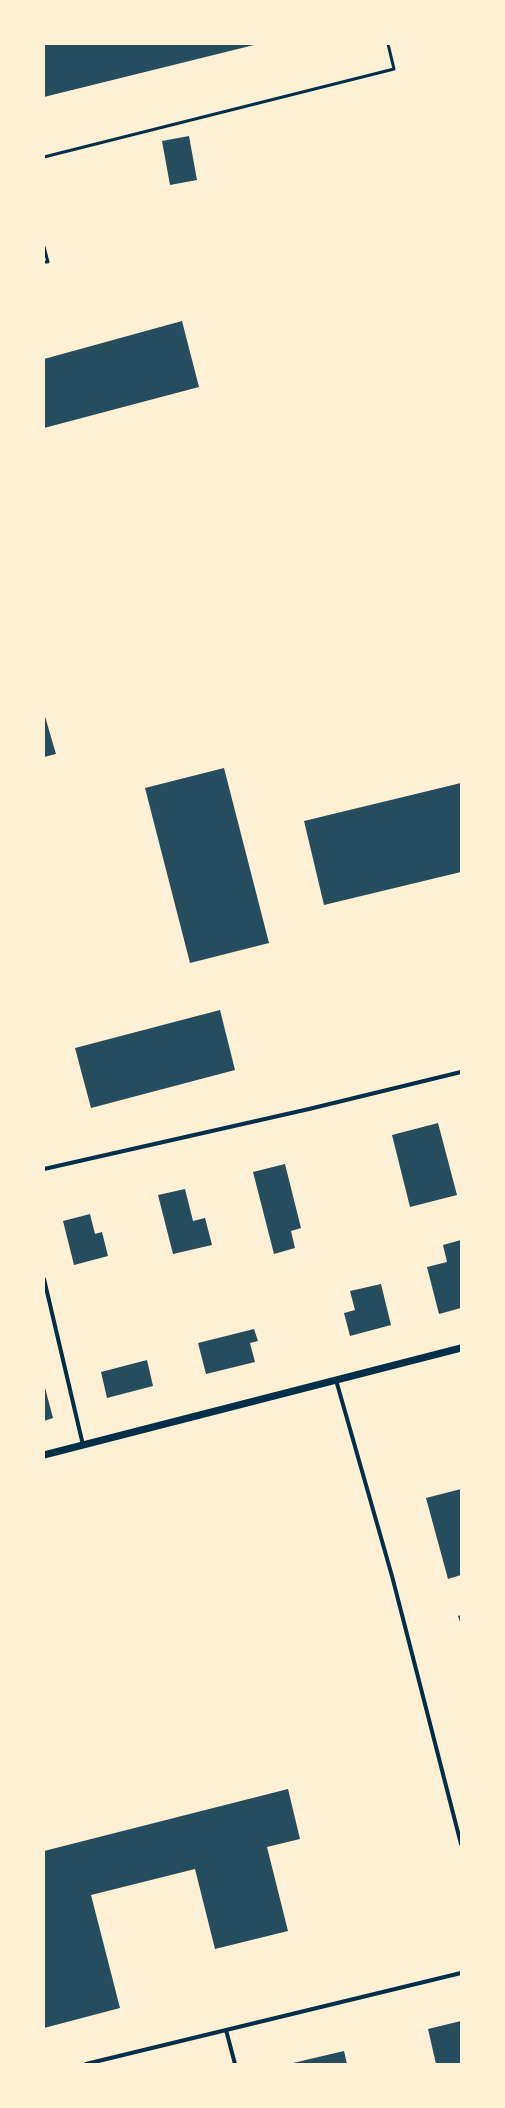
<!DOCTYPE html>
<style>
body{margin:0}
#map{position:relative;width:505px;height:2108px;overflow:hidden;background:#fdf0d5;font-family:Ubuntu,sans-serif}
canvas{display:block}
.frame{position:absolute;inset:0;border:45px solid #fdf0d5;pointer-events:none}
</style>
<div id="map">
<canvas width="505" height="2108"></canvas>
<div class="frame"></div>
</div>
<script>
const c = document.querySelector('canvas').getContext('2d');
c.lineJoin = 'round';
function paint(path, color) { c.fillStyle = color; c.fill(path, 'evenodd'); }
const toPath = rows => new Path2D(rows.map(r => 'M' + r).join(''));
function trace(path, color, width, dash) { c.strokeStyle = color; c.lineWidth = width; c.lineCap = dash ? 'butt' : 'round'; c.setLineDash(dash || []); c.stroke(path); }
paint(toPath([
 [44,44,254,44,254,45,44,97],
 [189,136,197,180,170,185,162,141],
 [182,321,199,387,44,428,44,359],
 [44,713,56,754,44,757],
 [224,768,269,943,190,963,145,788],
 [461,783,461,872,324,905,304,821],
 [220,1010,235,1070,91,1108,75,1048],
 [438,1123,457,1195,410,1207,392,1135],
 [285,1164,301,1228,291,1231,295,1248,274,1254,253,1172],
 [185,1189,193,1221,205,1218,212,1245,173,1254,158,1195],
 [90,1214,95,1234,102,1232,108,1256,74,1265,63,1221],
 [461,1240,461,1308,439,1314,427,1267,447,1262,443,1245],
 [381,1284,391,1325,350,1336,344,1313,355,1310,350,1291],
 [254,1329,258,1341,250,1343,255,1362,206,1374,198,1343],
 [147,1360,153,1386,107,1398,101,1372],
 [44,1384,53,1418,44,1421],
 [461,1489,461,1575,448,1579,426,1498],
 [461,1615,461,1625,458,1616],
 [288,1789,300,1839,267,1847,288,1931,215,1949,195,1869,91,1895,120,2008,44,2028,44,1851],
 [461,2021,461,2064,436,2064,428,2029],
 [344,2051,347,2064,294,2064,293,2063]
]), '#264d5e');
trace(toPath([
 [44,157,394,69,388,44],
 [44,247,48,262,44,262]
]), '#003049', 3);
trace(toPath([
 [44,1169,309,1109,461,1072],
 [44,1279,83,1445],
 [336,1380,392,1576,461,1844],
 [226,2030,235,2064],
 [86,2064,461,1973]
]), '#003049', 4);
trace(toPath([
 [44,1455,461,1348]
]), '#003049', 7);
</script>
